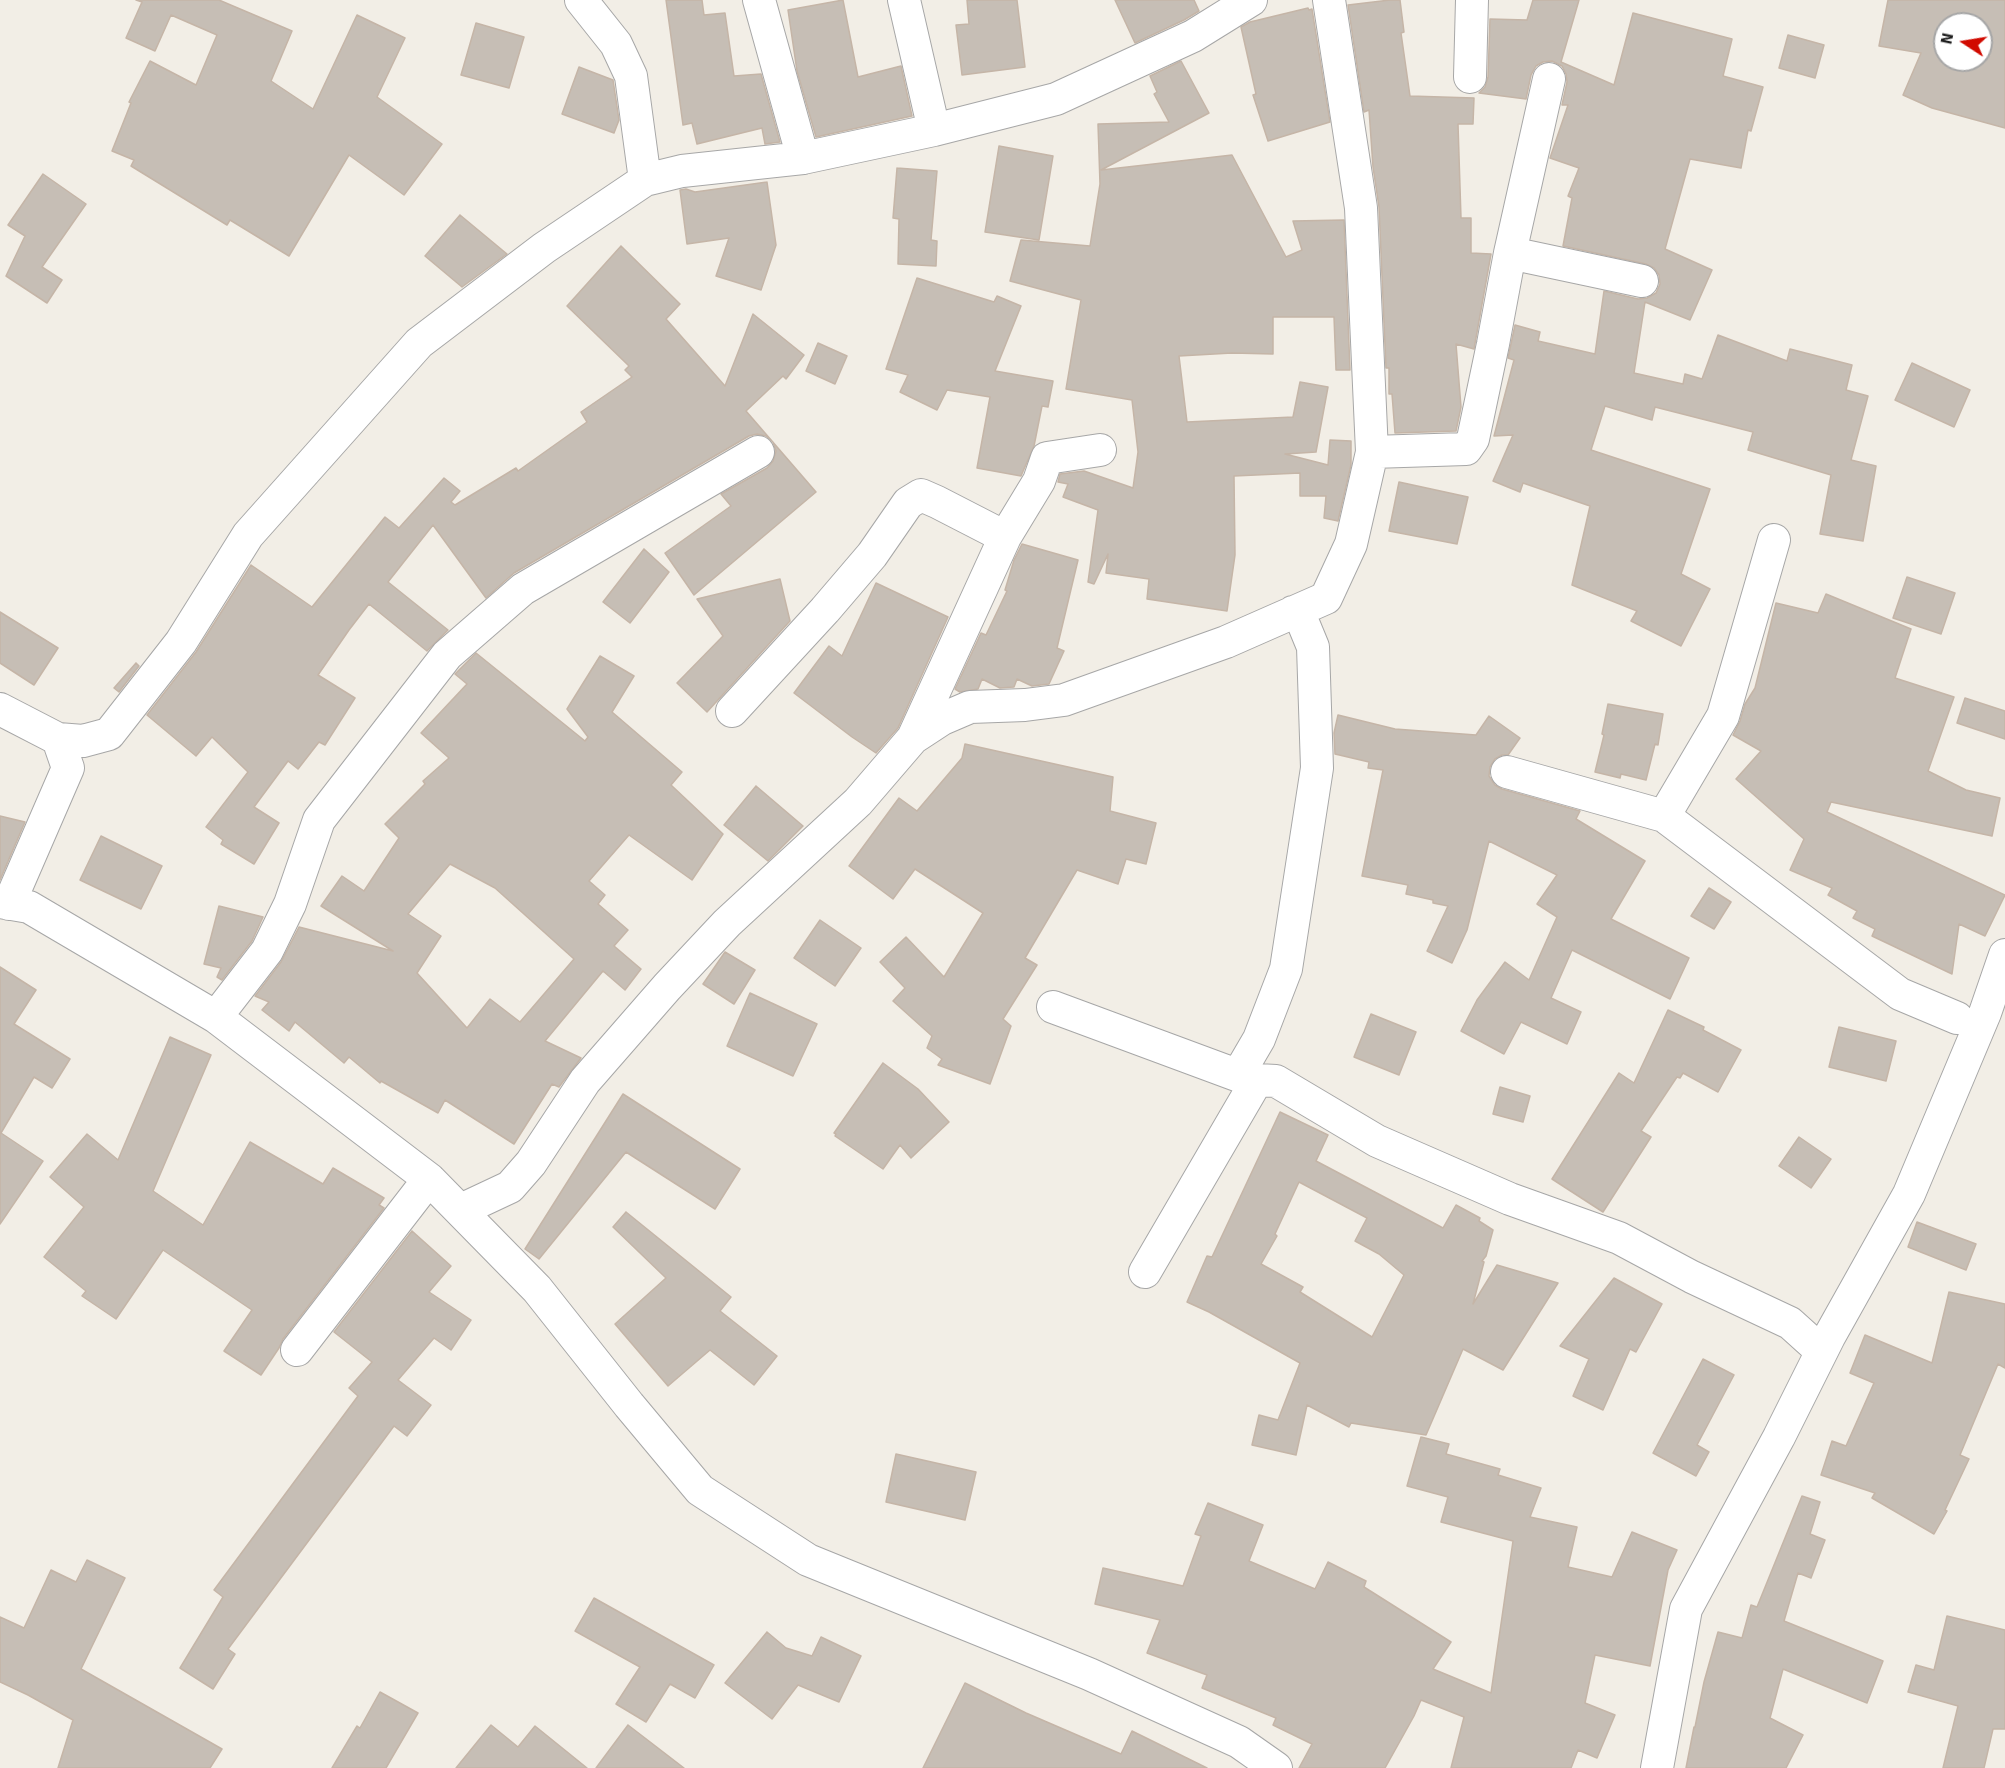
<!DOCTYPE html>
<style>
body{margin:0}
#map{position:relative;width:2005px;height:1768px;overflow:hidden;background:#f2eee6;font-family:Signika,sans-serif}
canvas{display:block}
.north{position:absolute;left:1933px;top:12px;width:60px;height:60px;box-sizing:border-box;background:#fff;border:2px solid #a6a6a6;border-radius:50%;rotate:282deg;font-size:16px;font-weight:700;line-height:24px;text-align:center;color:#202020}
.north::after{content:'';display:block;margin:auto;width:21px;height:27px;background:#d10a00;clip-path:polygon(50% 0,100% 100%,50% 72%,0 100%)}
</style>
<div id="map">
<canvas width="2005" height="1768"></canvas>
<div class="north">N</div>
</div>
<script>
const c = document.querySelector('canvas').getContext('2d');
c.lineJoin = 'round';
function paint(path, color) { c.fillStyle = color; c.fill(path, 'evenodd'); }
const toPath = rows => new Path2D(rows.map(r => 'M' + r).join(''));
function trace(path, color, width, dash) { c.strokeStyle = color; c.lineWidth = width; c.lineCap = dash ? 'butt' : 'round'; c.setLineDash(dash || []); c.stroke(path); }
const building = toPath([
 [136,0,219,0,292,31,271,81,313,109,357,15,405,38,377,97,442,144,404,195,349,155,289,256,230,220,227,225,131,166,134,160,112,151,131,103,129,102,150,61,196,85,217,35,171,15,155,51,126,38,142,2,136,0],
 [666,0,702,0,704,15,725,13,734,76,761,74,780,142,765,144,762,128,697,144,692,123,683,125,666,0],
 [843,0,858,77,901,66,912,116,816,137,797,71,788,10,843,0],
 [967,0,1017,0,1025,67,962,75,956,25,969,24,967,0],
 [1115,0,1194,0,1199,11,1184,20,1135,43,1115,0],
 [1390,0,1400,0,1404,32,1401,33,1410,96,1474,98,1473,124,1458,124,1461,218,1471,218,1471,253,1491,254,1474,349,1456,344,1461,407,1456,431,1395,433,1392,394,1389,394,1389,368,1386,368,1379,207,1373,167,1369,110,1364,112,1348,5,1390,0],
 [1533,0,1579,0,1561,62,1614,85,1633,13,1732,39,1723,76,1763,87,1751,131,1748,130,1741,168,1690,159,1665,249,1712,270,1690,320,1645,302,1634,373,1683,384,1685,374,1702,379,1718,335,1787,361,1790,349,1852,365,1846,390,1868,396,1851,460,1876,466,1863,541,1820,534,1831,475,1748,450,1753,432,1655,407,1652,420,1605,406,1591,450,1710,489,1681,574,1710,589,1681,646,1631,621,1637,611,1572,585,1590,506,1523,483,1520,492,1493,481,1513,435,1494,436,1514,360,1508,358,1515,325,1540,332,1538,341,1595,354,1604,291,1638,299,1647,298,1656,293,1660,284,1659,275,1654,268,1646,264,1563,246,1572,198,1568,196,1579,168,1550,158,1568,105,1562,105,1567,82,1566,74,1562,66,1552,61,1543,62,1536,66,1531,75,1526,99,1479,93,1485,87,1488,77,1490,19,1527,20,1533,0],
 [1888,0,2005,0,2005,128,1932,108,1903,95,1921,53,1879,46,1888,0],
 [1945,24,1981,24,1981,60,1945,60,1945,24],
 [1308,8,1309,10,1312,9,1330,122,1268,141,1253,95,1256,94,1241,27,1250,22,1308,8],
 [476,23,524,37,509,88,461,75,476,23],
 [1788,35,1824,45,1815,78,1779,68,1788,35],
 [1181,61,1209,113,1101,170,1232,155,1286,257,1302,250,1293,221,1344,220,1350,370,1336,370,1334,317,1273,317,1273,354,1232,353,1179,356,1187,422,1293,417,1300,382,1328,387,1316,452,1285,454,1328,465,1330,440,1351,441,1351,465,1338,521,1324,518,1326,496,1300,496,1300,473,1234,476,1235,555,1227,611,1147,599,1149,579,1106,573,1108,554,1094,584,1088,582,1098,510,1063,497,1068,484,1058,482,1060,474,1084,471,1133,488,1138,452,1132,400,1066,389,1081,300,1010,281,1021,240,1090,246,1100,184,1098,124,1169,122,1154,94,1157,92,1150,76,1181,61],
 [579,67,613,80,619,120,614,133,562,114,579,67],
 [999,146,1053,156,1039,240,985,232,999,146],
 [897,168,937,171,931,240,937,241,936,266,898,264,899,219,893,218,897,168],
 [43,174,86,204,42,267,62,280,47,303,6,276,25,236,8,225,43,174],
 [767,182,776,245,761,290,716,276,729,238,687,244,680,190,686,189,695,192,767,182],
 [460,215,507,254,462,287,425,256,460,215],
 [621,246,680,304,666,319,725,386,753,314,804,355,786,379,783,376,746,411,816,492,694,595,665,553,731,506,721,494,767,468,773,461,776,451,773,442,766,436,757,434,749,436,514,573,486,598,433,525,388,582,448,630,427,651,369,604,349,630,318,675,355,698,325,745,319,742,298,769,288,761,254,807,279,823,254,864,221,844,223,840,206,827,248,772,212,737,196,756,147,715,196,652,251,565,312,607,385,517,399,528,444,478,460,491,451,502,455,505,516,468,518,471,587,422,581,412,632,377,625,370,629,366,567,306,621,246],
 [917,278,994,302,997,296,1021,306,995,371,1053,381,1048,407,1042,406,1034,446,1021,476,977,468,990,397,947,390,937,410,900,392,908,375,886,369,917,278],
 [818,343,847,356,835,384,806,371,818,343],
 [1912,363,1970,390,1954,427,1895,400,1912,363],
 [1399,482,1468,497,1457,544,1389,531,1399,482],
 [1022,544,1078,560,1057,648,1064,651,1049,684,1032,686,1017,679,1014,687,1000,688,982,679,978,689,960,692,955,689,981,633,986,635,1007,591,1005,590,1014,560,1022,544],
 [644,549,669,572,630,623,603,602,644,549],
 [1907,577,1955,593,1941,634,1893,618,1907,577],
 [780,579,790,621,707,712,677,683,723,636,697,599,780,579],
 [876,583,948,617,898,728,876,753,852,737,794,693,829,646,842,656,876,583],
 [1826,594,1911,629,1895,678,1954,697,1928,771,1966,790,2000,798,1992,836,1831,802,1827,812,2005,895,1985,936,1959,924,1952,974,1872,936,1875,929,1853,918,1857,911,1828,895,1832,888,1790,870,1804,839,1736,779,1761,751,1733,735,1740,721,1745,704,1755,688,1776,603,1818,613,1826,594],
 [0,612,58,648,34,685,0,663,0,612],
 [476,653,585,741,588,737,567,709,600,656,634,676,612,712,682,772,671,785,723,834,692,880,629,835,589,881,605,895,598,904,628,930,614,946,641,969,625,990,603,971,545,1041,581,1058,559,1087,552,1084,514,1144,445,1100,438,1113,381,1081,380,1083,349,1057,344,1063,295,1022,289,1031,262,1010,269,1002,255,996,281,962,299,927,393,951,321,906,342,876,364,891,399,838,385,824,425,784,423,781,449,758,421,733,467,684,455,674,476,653],
 [450,864,495,888,574,959,520,1022,490,999,467,1028,417,973,441,936,408,914,450,864],
 [136,663,139,666,119,692,114,688,136,663],
 [1965,698,2005,711,2005,739,1957,723,1965,698],
 [1608,704,1663,714,1658,745,1655,744,1646,780,1621,774,1620,778,1595,772,1604,735,1602,734,1608,704],
 [1338,715,1395,729,1476,735,1489,716,1520,738,1508,755,1502,755,1495,759,1490,767,1489,776,1495,785,1502,789,1580,811,1576,819,1645,861,1611,919,1689,958,1670,999,1572,950,1551,998,1581,1012,1567,1044,1521,1022,1504,1054,1461,1031,1477,1000,1505,962,1529,980,1557,917,1537,904,1557,875,1489,841,1467,930,1452,963,1427,951,1448,906,1433,903,1433,900,1406,894,1408,885,1362,876,1383,770,1368,768,1369,762,1335,754,1334,733,1338,715],
 [965,744,1113,777,1110,811,1156,823,1146,864,1126,859,1118,884,1077,870,1025,958,1037,965,1003,1019,1011,1026,990,1084,938,1065,942,1059,927,1048,932,1036,893,1001,905,988,880,962,906,937,944,977,983,913,915,869,893,899,849,866,899,798,917,811,962,758,965,744],
 [756,786,803,826,768,861,724,825,756,786],
 [0,816,25,822,0,880,0,816],
 [101,836,162,866,141,909,80,880,101,836],
 [1709,888,1731,902,1714,929,1691,916,1709,888],
 [219,906,263,917,252,941,222,980,217,977,221,968,204,964,219,906],
 [820,920,861,948,835,986,794,958,820,920],
 [725,952,755,970,734,1004,703,984,725,952],
 [0,967,36,990,14,1024,70,1059,52,1088,34,1077,1,1133,43,1161,0,1224,0,967],
 [750,993,817,1024,793,1076,727,1046,750,993],
 [1668,1010,1704,1027,1703,1030,1741,1050,1718,1092,1683,1073,1680,1078,1677,1077,1641,1131,1651,1137,1603,1212,1552,1179,1619,1073,1634,1083,1668,1010],
 [1371,1014,1416,1032,1399,1075,1354,1057,1371,1014],
 [1839,1027,1896,1041,1886,1081,1829,1067,1839,1027],
 [170,1037,211,1055,153,1191,203,1225,250,1142,323,1184,333,1168,384,1198,379,1205,384,1208,283,1339,279,1348,261,1375,224,1351,252,1310,163,1250,116,1319,82,1296,86,1291,44,1257,84,1207,50,1177,87,1134,118,1160,170,1037],
 [883,1063,918,1089,949,1122,911,1158,900,1145,883,1169,835,1136,836,1134,834,1133,883,1063],
 [1500,1087,1530,1096,1523,1122,1493,1114,1500,1087],
 [623,1094,740,1169,715,1209,626,1152,539,1259,525,1249,623,1094],
 [1280,1112,1328,1135,1316,1161,1443,1228,1456,1205,1480,1218,1479,1221,1493,1230,1486,1256,1482,1261,1484,1262,1473,1304,1497,1265,1558,1283,1503,1370,1463,1349,1426,1435,1351,1423,1349,1427,1307,1405,1296,1455,1252,1445,1259,1415,1278,1420,1300,1363,1209,1312,1187,1302,1207,1256,1212,1257,1280,1112],
 [1299,1182,1367,1218,1355,1241,1379,1254,1404,1275,1372,1337,1300,1292,1303,1287,1261,1264,1277,1236,1275,1234,1299,1182],
 [1799,1137,1831,1159,1811,1188,1779,1166,1799,1137],
 [626,1212,731,1297,720,1311,777,1356,754,1385,710,1350,668,1386,615,1324,666,1278,613,1227,626,1212],
 [1917,1222,1976,1244,1966,1270,1908,1247,1917,1222],
 [412,1231,451,1266,429,1292,471,1320,451,1350,434,1338,398,1380,431,1405,407,1436,394,1426,228,1649,235,1654,213,1689,180,1668,223,1597,214,1590,358,1396,349,1388,372,1362,334,1332,412,1231],
 [1614,1278,1662,1304,1636,1352,1630,1349,1603,1410,1573,1396,1589,1359,1560,1346,1614,1278],
 [1949,1292,2005,1304,2005,1368,1998,1364,1960,1455,1969,1459,1945,1510,1947,1511,1934,1534,1872,1498,1875,1493,1821,1475,1832,1441,1846,1446,1874,1383,1850,1373,1865,1335,1932,1363,1949,1292],
 [1703,1359,1734,1375,1697,1445,1709,1452,1696,1476,1653,1453,1703,1359],
 [1421,1437,1449,1444,1446,1454,1500,1469,1498,1475,1541,1488,1530,1517,1577,1527,1568,1567,1612,1577,1632,1532,1677,1550,1668,1570,1650,1666,1595,1655,1585,1703,1615,1715,1597,1758,1578,1750,1571,1768,1451,1768,1464,1717,1421,1700,1414,1716,1385,1768,1299,1768,1312,1744,1273,1725,1276,1718,1202,1688,1207,1675,1147,1653,1160,1620,1095,1604,1103,1568,1183,1586,1201,1536,1195,1534,1208,1503,1263,1525,1249,1561,1315,1589,1328,1562,1366,1581,1364,1587,1451,1642,1433,1669,1491,1693,1513,1541,1441,1522,1448,1497,1407,1486,1421,1437],
 [896,1454,976,1472,965,1520,886,1502,896,1454],
 [1802,1496,1820,1502,1810,1534,1825,1540,1811,1578,1798,1573,1784,1621,1883,1661,1867,1703,1783,1669,1770,1718,1803,1735,1786,1768,1686,1768,1694,1727,1695,1727,1704,1682,1718,1632,1742,1638,1751,1605,1757,1607,1802,1496],
 [87,1560,125,1578,81,1669,222,1749,210,1768,58,1768,73,1720,28,1695,0,1682,0,1617,24,1628,51,1570,76,1582,87,1560],
 [594,1598,714,1665,695,1698,670,1684,646,1722,616,1704,640,1667,575,1631,594,1598],
 [1947,1616,2005,1630,2005,1729,1993,1729,1984,1768,1943,1768,1958,1706,1908,1692,1916,1665,1934,1670,1947,1616],
 [767,1632,786,1648,812,1656,821,1637,861,1656,839,1702,798,1685,772,1719,725,1683,767,1632],
 [965,1683,1026,1713,1121,1754,1132,1731,1207,1768,923,1768,965,1683],
 [380,1692,418,1713,386,1768,332,1768,357,1726,360,1728,380,1692],
 [491,1725,518,1747,535,1726,587,1768,456,1768,491,1725],
 [628,1725,684,1768,596,1768,628,1725]
]);
paint(building, '#c6beb5');
trace(building, '#c5b5a7', 1.5);
const minor = toPath([
 [581,0,616,44,631,76,645,180],
 [759,0,803,158],
 [904,0,934,130],
 [1470,77,1472,0],
 [1510,253,1642,281],
 [1372,452,1466,449,1473,439,1493,344,1510,253,1549,79],
 [0,709,58,739,83,741,109,734,181,642,248,535,419,343,544,248,645,180,682,171,803,158,934,130,1056,99,1193,36,1251,0],
 [732,711,825,610,872,555,908,503,921,495,937,502,1005,537],
 [913,738,1005,537,1039,481,1047,458,1100,450],
 [1507,772,1664,816,1900,994,1957,1018],
 [1664,816,1723,716,1774,540],
 [0,902,29,907,216,1017,429,1179,537,1289,629,1405,700,1490,808,1560,1089,1674,1239,1742,1276,1768],
 [9,904,68,768,58,739],
 [1053,1007,1242,1077,1257,1080,1276,1081,1377,1141,1510,1199,1619,1238,1692,1277,1790,1323,1821,1351],
 [216,1017,267,951,290,904,319,820,447,655,523,589,758,452],
 [1238,1075,1259,1039,1286,969,1317,768,1313,647,1299,613,1292,614,1293,612,1293,614],
 [461,1210,510,1187,531,1163,585,1081,667,987,727,923,858,802,913,738,942,719,970,707,1025,705,1064,700,1226,642,1326,598,1351,544,1372,452,1361,208,1329,0],
 [1145,1272,1257,1080],
 [297,1350,429,1179],
 [1657,1768,1686,1609,1779,1437,1829,1337,1909,1194,1985,1013,2005,955]
]);
trace(minor, '#a7a7a7', 34);
trace(minor, '#fff', 32);
</script>
